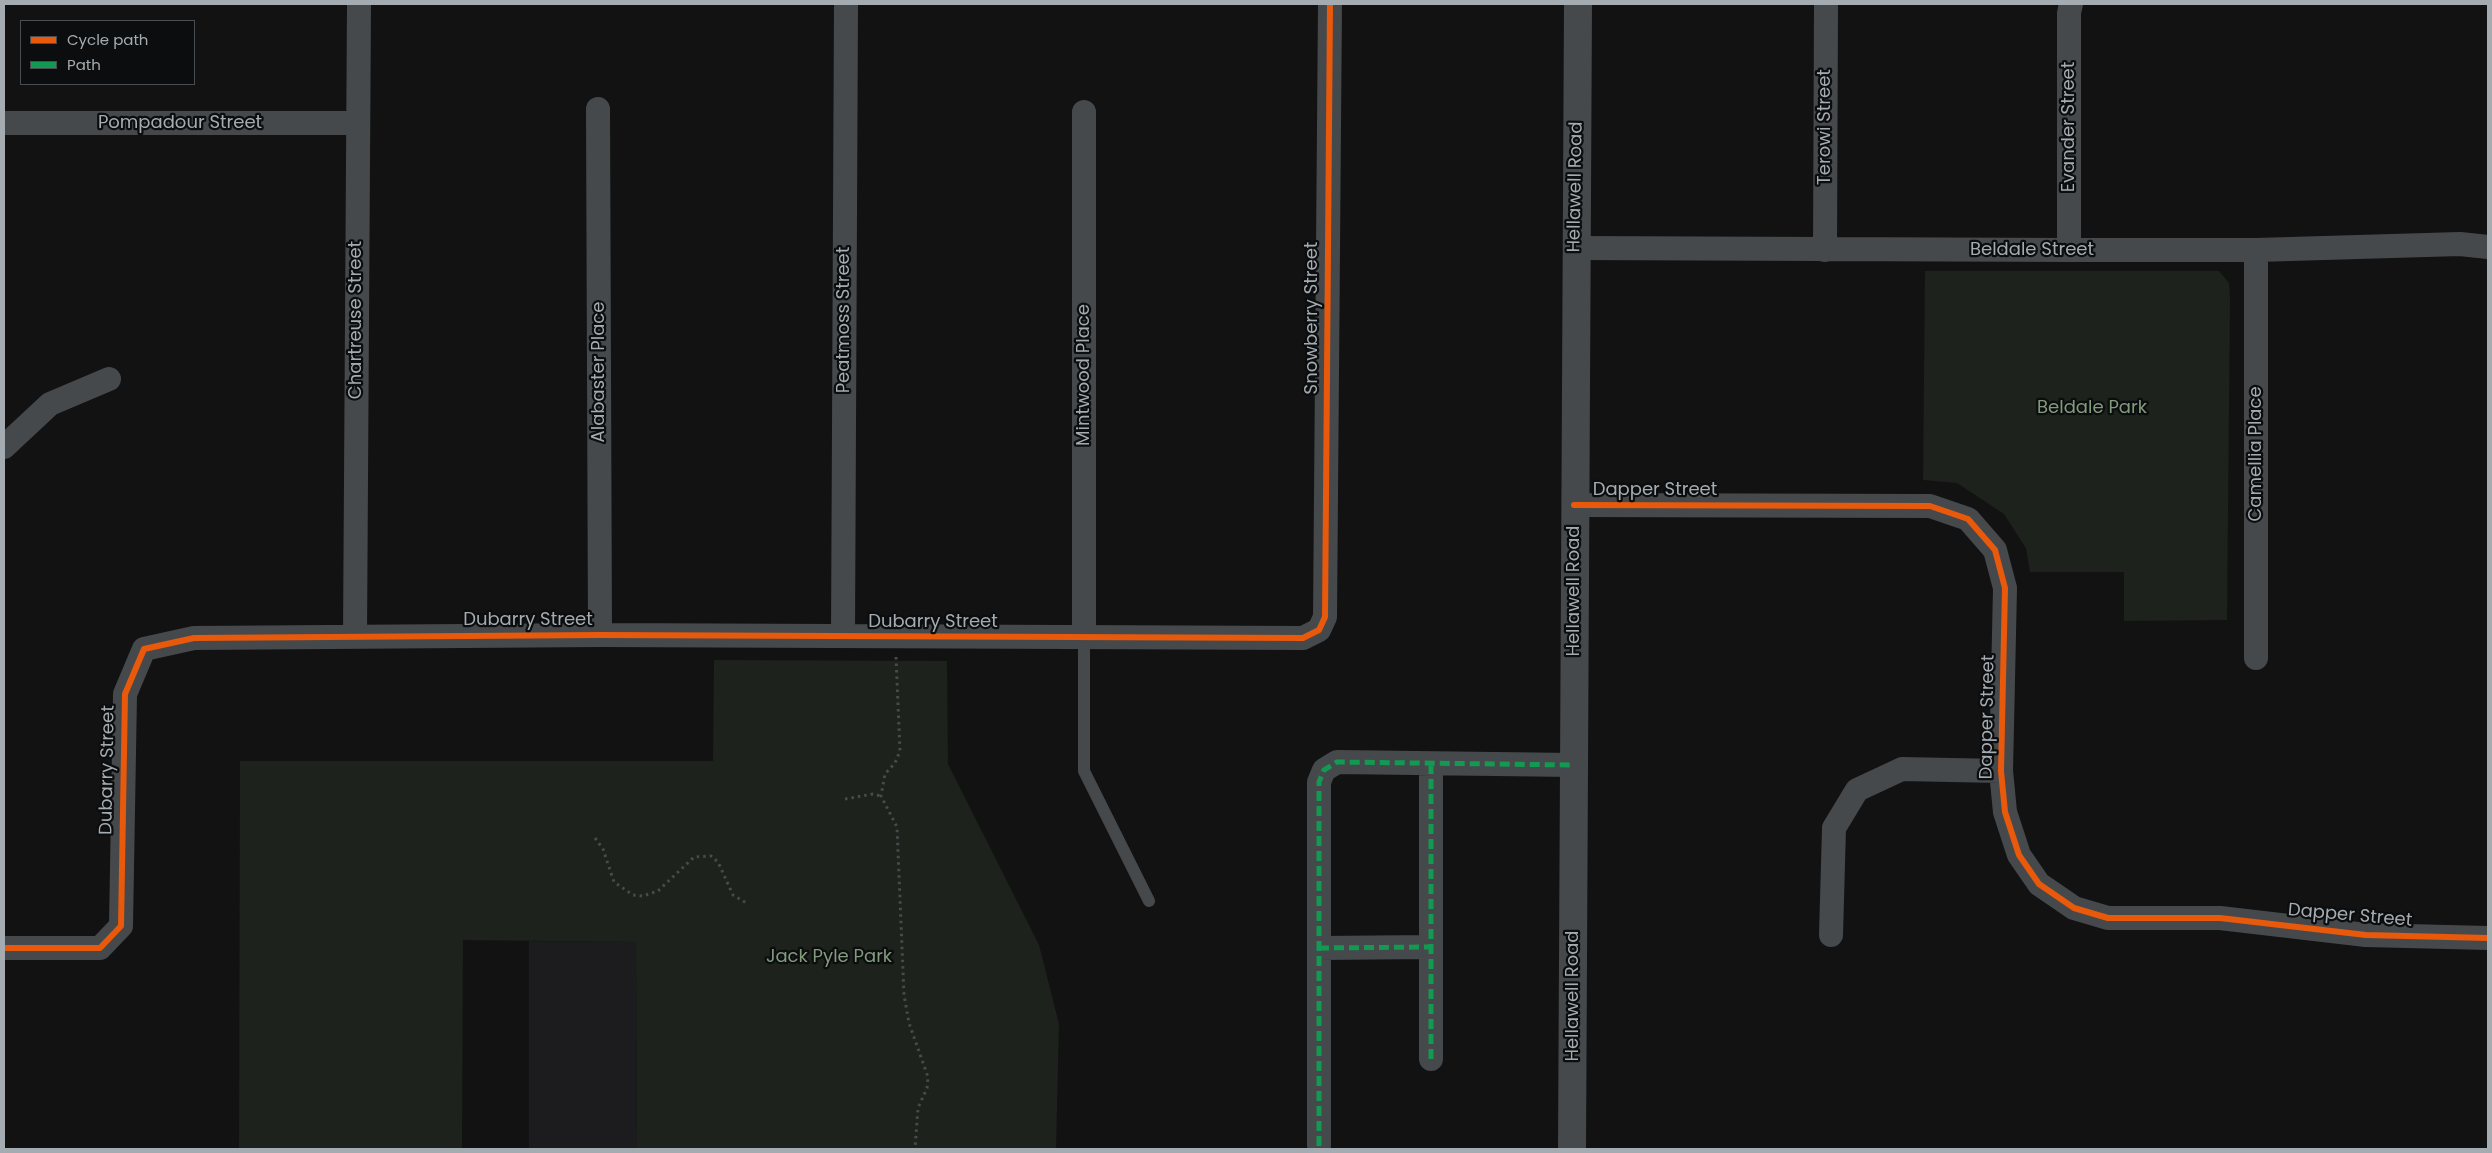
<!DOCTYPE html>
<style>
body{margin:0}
#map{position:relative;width:2492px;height:1153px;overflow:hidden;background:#121212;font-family:Poppins,sans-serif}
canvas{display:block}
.frame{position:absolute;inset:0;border:5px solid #a4acb2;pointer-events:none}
.legend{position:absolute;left:20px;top:20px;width:175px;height:65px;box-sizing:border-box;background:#0c0d0e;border:1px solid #494d50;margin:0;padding:6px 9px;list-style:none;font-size:15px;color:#a4acb2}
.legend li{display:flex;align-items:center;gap:10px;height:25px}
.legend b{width:25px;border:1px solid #494d50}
</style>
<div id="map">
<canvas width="2492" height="1153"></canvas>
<div class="frame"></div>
<ul class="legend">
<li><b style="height:6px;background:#e8590c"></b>Cycle path</li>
<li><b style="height:6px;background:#139951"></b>Path</li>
</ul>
</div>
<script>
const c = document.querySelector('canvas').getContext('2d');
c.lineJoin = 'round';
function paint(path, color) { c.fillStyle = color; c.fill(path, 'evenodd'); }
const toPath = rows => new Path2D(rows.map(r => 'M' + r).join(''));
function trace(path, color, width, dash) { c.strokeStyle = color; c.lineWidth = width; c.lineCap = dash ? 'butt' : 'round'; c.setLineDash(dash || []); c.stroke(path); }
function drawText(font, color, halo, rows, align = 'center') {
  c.font = font + ' Poppins,sans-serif'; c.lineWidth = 4.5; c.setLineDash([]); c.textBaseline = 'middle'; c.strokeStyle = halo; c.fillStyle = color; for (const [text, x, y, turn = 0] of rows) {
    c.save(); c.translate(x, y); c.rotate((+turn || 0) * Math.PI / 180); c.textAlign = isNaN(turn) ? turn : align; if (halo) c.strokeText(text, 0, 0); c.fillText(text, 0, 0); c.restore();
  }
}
paint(toPath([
 [529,941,636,942,637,1149,529,1149]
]), '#1c1c1e');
paint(toPath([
 [1925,271,2219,271,2229,283,2230,300,2227,620,2124,621,2124,572,2030,572,2026,548,2004,514,1957,483,1923,480],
 [714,660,947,661,948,764,1039,945,1059,1024,1056,1149,637,1149,636,942,463,940,462,1149,239,1149,240,761,713,761]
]), '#1d221c');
trace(toPath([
 [896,657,900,751,895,763,885,774,881,796,897,827,904,995,909,1023,928,1077,927,1088,918,1108,915,1149],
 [845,799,873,794,881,796],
 [595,838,603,849,614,882,633,895,643,896,658,891,694,857,711,856,718,862,733,895,748,904]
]), '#484a4c', 3, [2.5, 4]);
trace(toPath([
 [1084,638,1084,771,1149,901]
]), '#46494b', 12);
trace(toPath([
 [598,109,600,635],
 [1084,112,1084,638],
 [4,123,357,123],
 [1576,248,2069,250,2256,250,2460,244,2488,247],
 [1825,250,1826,4],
 [2069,250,2069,13,2071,4],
 [2256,250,2256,658],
 [4,447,50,404,109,379],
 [1574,505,1930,506,1968,519,1995,550,2005,588,2001,771,2005,812,2019,855,2039,884,2074,908,2108,918,2220,918,2366,935,2488,938],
 [355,636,359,4],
 [843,636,846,4],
 [1831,935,1834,828,1857,790,1902,769,2001,771],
 [4,948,100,948,121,926,125,694,144,649,194,638,600,635,1303,638,1319,630,1325,617,1330,4],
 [1319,948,1431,947],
 [1431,1059,1431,764],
 [1319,1146,1319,782,1324,770,1337,762,1574,765]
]), '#46494b', 24);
trace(toPath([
 [1572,1149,1578,4]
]), '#46494b', 28);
trace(toPath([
 [1319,948,1431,947],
 [1431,1059,1431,764],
 [1319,1146,1319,782,1324,770,1337,762,1574,765]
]), '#139951', 5, [10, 5]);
trace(toPath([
 [1574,505,1930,506,1968,519,1995,550,2005,588,2001,771,2005,812,2019,855,2039,884,2074,908,2108,918,2220,918,2366,935,2488,938],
 [4,948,100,948,121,926,125,694,144,649,194,638,600,635,1303,638,1319,630,1325,617,1330,4]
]), '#e8590c', 6);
drawText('18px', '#a4acb2', '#0c0d0e', [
 ["Pompadour Street",180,123],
 ["Terowi Street",1825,127,-90],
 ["Evander Street",2069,127,-90],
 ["Hellawell Road",1576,187,-89],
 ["Beldale Street",2032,250],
 ["Snowberry Street",1312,318,-90],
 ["Chartreuse Street",356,320,-90],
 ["Peatmoss Street",844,320,-90],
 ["Alabaster Place",599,372,-90],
 ["Mintwood Place",1084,375,-90],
 ["Camellia Place",2256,454,-90],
 ["Dapper Street",1655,490],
 ["Hellawell Road",1574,591,-90],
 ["Dubarry Street",528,620],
 ["Dubarry Street",933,622],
 ["Dapper Street",1988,717,-89],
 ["Dubarry Street",108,770,-89],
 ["Dapper Street",2350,916,5],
 ["Hellawell Road",1573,996,-90]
]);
drawText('18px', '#839b7d', '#0c0d0e', [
 ["Beldale Park",2092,408],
 ["Jack Pyle Park",829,957]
]);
</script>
